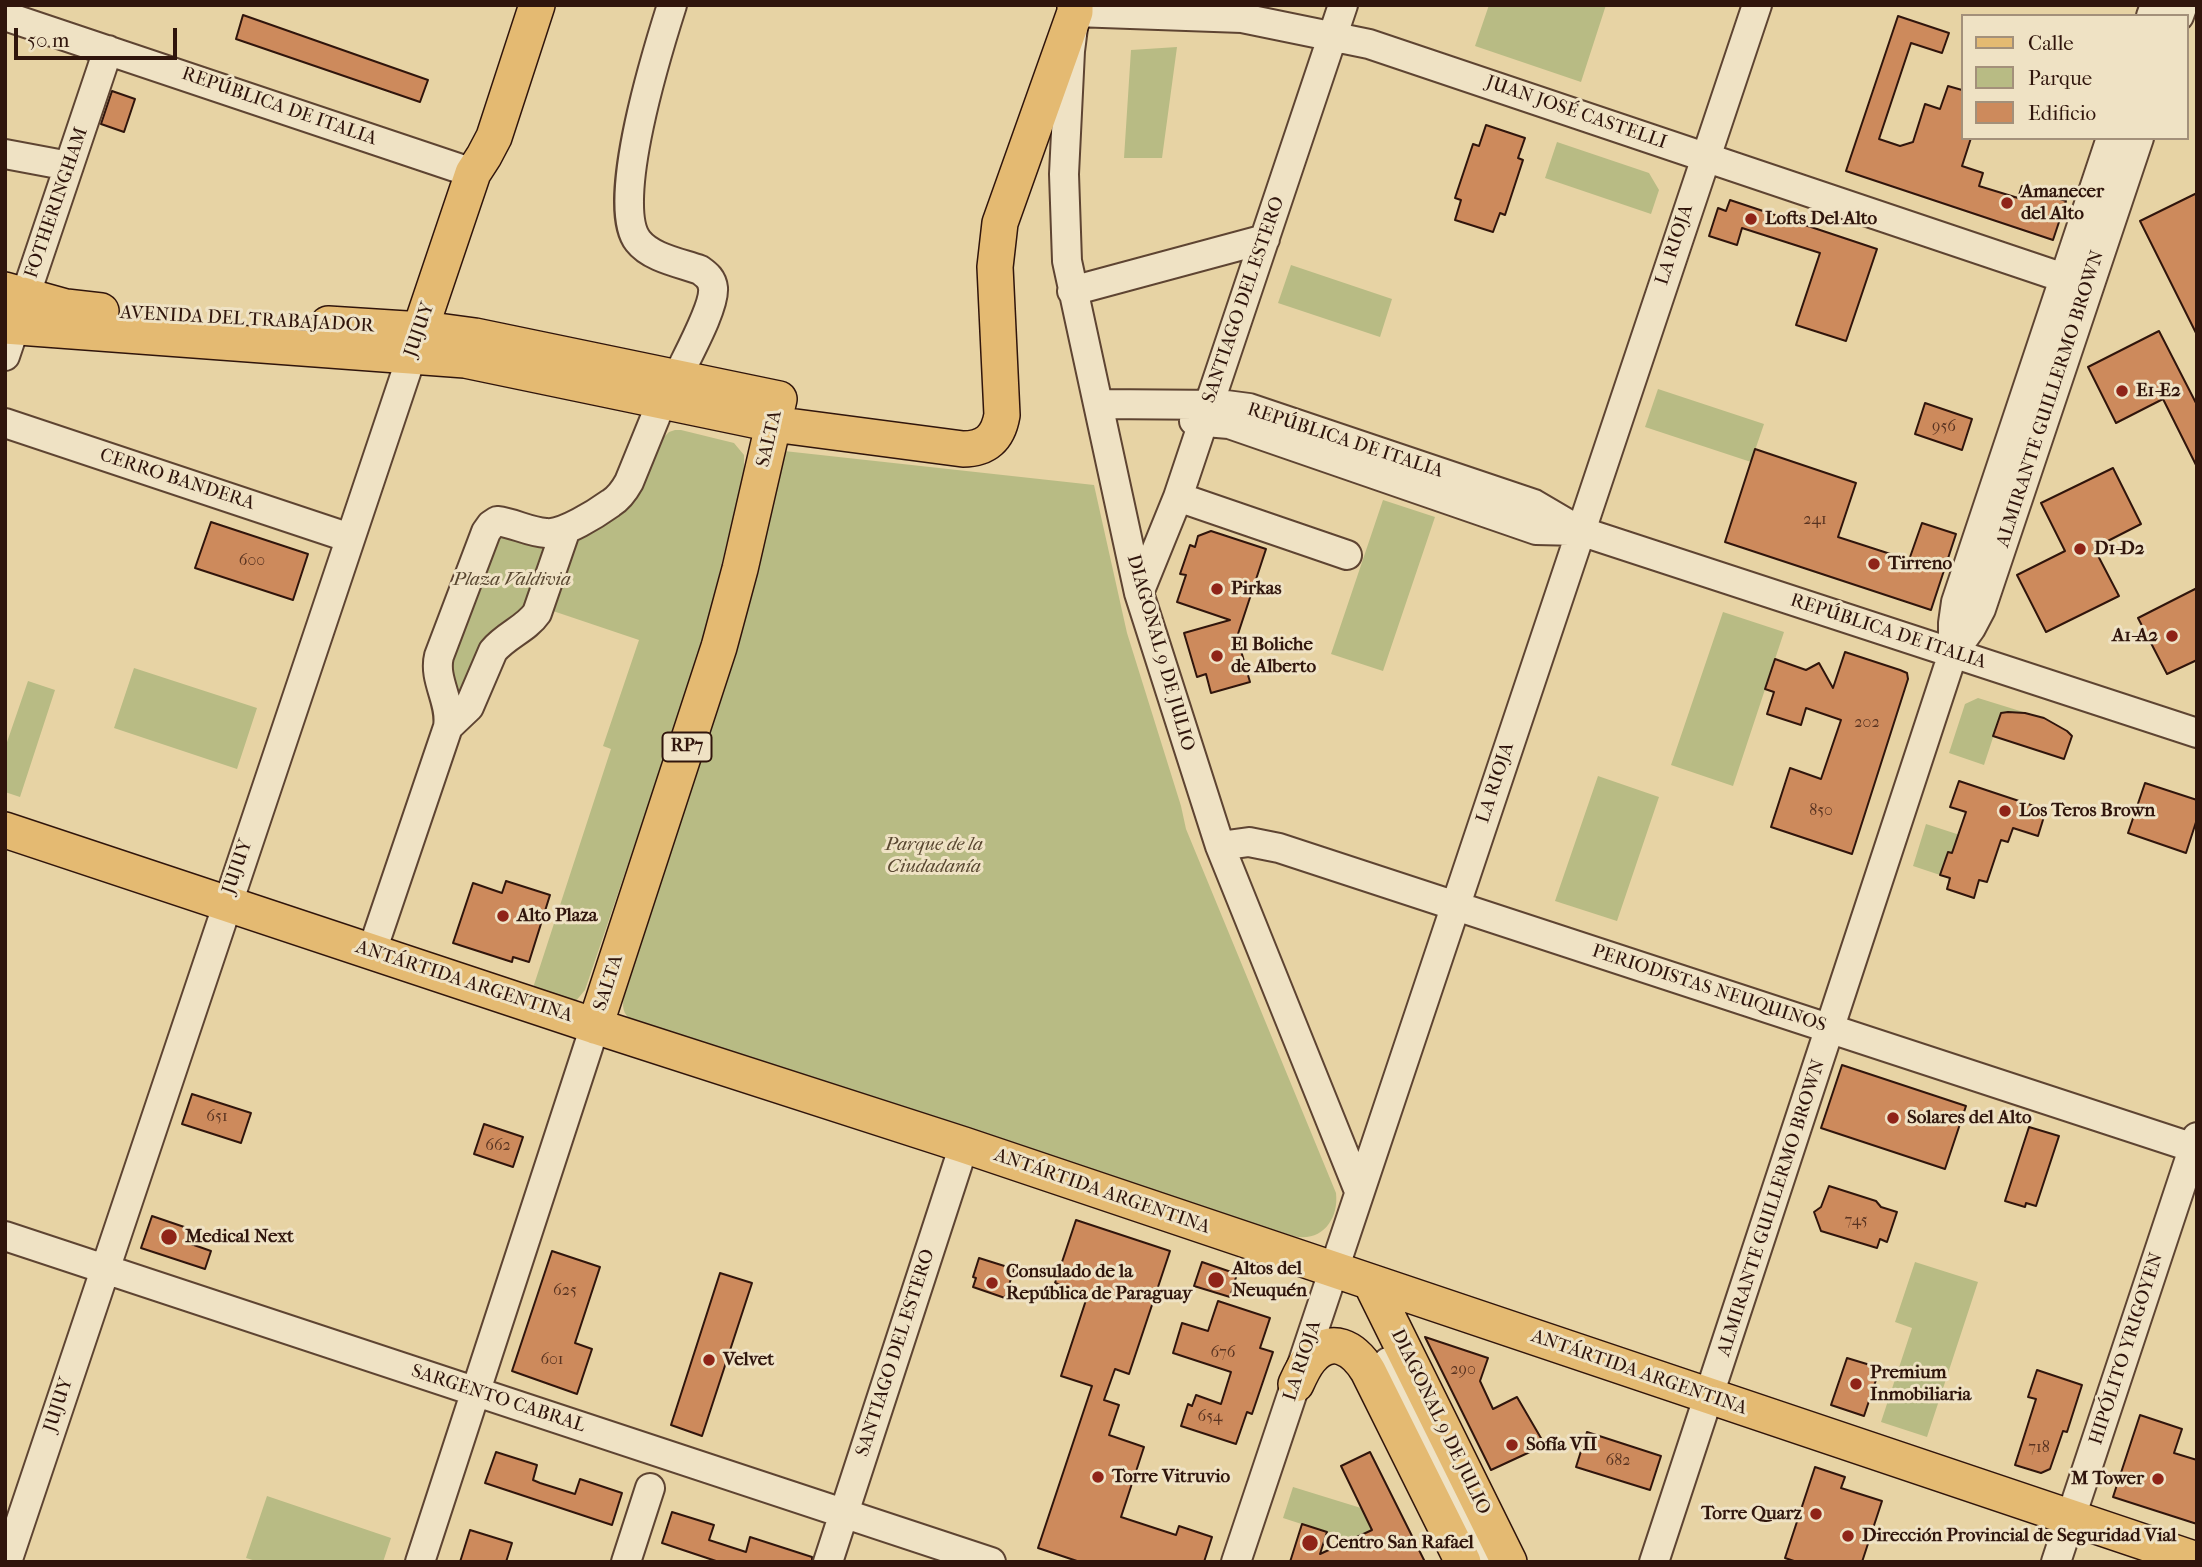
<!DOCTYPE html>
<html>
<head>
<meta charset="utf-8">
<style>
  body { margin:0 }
  #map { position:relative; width:2202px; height:1567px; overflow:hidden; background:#e7d3a4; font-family:"IM FELL French Canon",serif }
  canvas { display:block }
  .frame { position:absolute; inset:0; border:7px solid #30150c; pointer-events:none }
  .legend { position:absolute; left:1961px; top:14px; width:228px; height:126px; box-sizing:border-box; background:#efe2c4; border:2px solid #a3907a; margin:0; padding:9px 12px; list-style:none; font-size:21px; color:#30150c }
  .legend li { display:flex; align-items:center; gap:14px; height:35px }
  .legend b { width:35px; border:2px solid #a3907a }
  .scale { position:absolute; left:14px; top:28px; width:163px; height:32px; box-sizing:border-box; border:4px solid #30150c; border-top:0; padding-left:9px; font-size:21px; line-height:24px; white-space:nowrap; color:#30150c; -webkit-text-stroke:5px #efe2c4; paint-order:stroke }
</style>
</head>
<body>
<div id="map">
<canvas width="2202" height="1567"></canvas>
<div class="frame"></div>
<ul class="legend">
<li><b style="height:9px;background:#e4ba72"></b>Calle</li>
<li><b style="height:19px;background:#b8bb84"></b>Parque</li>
<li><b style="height:19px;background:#cd8a5c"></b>Edificio</li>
</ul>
<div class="scale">50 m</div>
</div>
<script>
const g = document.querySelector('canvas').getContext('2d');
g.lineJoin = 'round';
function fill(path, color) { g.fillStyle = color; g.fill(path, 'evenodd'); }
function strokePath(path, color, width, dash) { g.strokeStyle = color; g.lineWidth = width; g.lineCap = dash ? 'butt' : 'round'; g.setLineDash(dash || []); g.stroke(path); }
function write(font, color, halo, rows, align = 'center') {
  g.font = font + ' "IM FELL French Canon",serif'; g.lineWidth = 6; g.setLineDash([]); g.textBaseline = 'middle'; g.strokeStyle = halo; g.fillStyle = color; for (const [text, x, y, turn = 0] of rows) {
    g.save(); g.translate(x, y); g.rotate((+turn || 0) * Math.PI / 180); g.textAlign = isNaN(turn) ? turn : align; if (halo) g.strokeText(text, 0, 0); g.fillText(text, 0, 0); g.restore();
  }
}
const green = new Path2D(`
  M1489 5H1606L1581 82 1475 46Z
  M1177 47 1162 158H1124L1131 50Z
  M1557 142 1649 173 1659 190 1651 214 1545 178Z
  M1291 265 1392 299 1380 337 1278 303Z
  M1658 389 1764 424 1751 462 1645 427Z
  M675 430H681L734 443 744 455V472L706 628 677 720 585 990 575 1002 531 994 611 749 603 746 639 640 553 611 578 539 584 531 633 502 646 480 664 437 669 432Z
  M784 451 1094 485 1127 633 1181 806 1186 829 1336 1193C1339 1220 1321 1243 1293 1236L636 1023C625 1017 621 1010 624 997L721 696Z
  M1383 500 1435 517 1383 671 1331 654Z
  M497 532 551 545 538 599 455 703 451 662Z
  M1723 612 1784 632 1733 786 1671 765Z
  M134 668 257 708 237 769 114 728Z
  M28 681 55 690 20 797 5 792V748Z
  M1978 698 2033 715 2017 712 2001 713 1984 765 1949 753 1965 704Z
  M1598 776 1659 797 1617 921 1555 901Z
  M1926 824 1966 837 1952 853 1947 852 1940 875 1913 866Z
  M1915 1262 1978 1282 1927 1437 1881 1422 1912 1328 1895 1322Z
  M1293 1487 1361 1508 1372 1530 1351 1540 1283 1518Z
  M267 1496 391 1538 383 1562H259L246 1558Z`);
const building = new Path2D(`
  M243 15 428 80 420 102 236 39Z
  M1898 16 1949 33 1942 53 1911 43 1879 139 1900 146 1913 142 1925 104 1940 109 1948 86 1962 90V138H1971L1962 166 1983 173 1979 186 2018 198 2022 186 2066 201 2053 240 1846 171Z
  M112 91 135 99 124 132 101 124Z
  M1486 125 1525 138 1518 158 1523 160 1505 215 1500 213 1493 232 1455 220 1461 200 1455 198 1473 144 1479 146Z
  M2197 193V335L2140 221Z
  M1730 200 1877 249 1846 341 1796 325 1820 253 1742 228 1737 245 1709 236 1718 208 1726 211Z
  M2159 331 2197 405V467L2163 399 2116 423 2088 367Z
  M1925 403 1972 419 1962 450 1915 434Z
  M1755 449 1856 483 1838 537 1909 560 1922 523 1956 534 1931 610 1725 542Z
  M2113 468 2141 524 2094 548 2119 596 2046 632 2017 575 2065 551 2041 503Z
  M211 522 308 554 293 600 195 568Z
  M1211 531 1266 549 1237 637 1250 682 1211 693 1206 674 1197 677 1184 633 1230 620 1177 602 1186 575 1180 574 1190 545 1195 547 1198 536Z
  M2197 588V660L2167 674 2138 618Z
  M1845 652 1900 670 1907 673 1908 679 1852 854 1771 827 1790 768 1821 779 1841 720 1806 708 1801 725 1767 714 1774 692 1765 689 1775 659 1806 670 1819 663 1833 688Z
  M2008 712 2025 713 2044 718 2067 731 2072 736 2064 759 1993 736 2001 713Z
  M1959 781 2046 810 2038 836 2013 828 2008 842 2001 840 1987 882 1979 880 1974 898 1947 889 1950 878 1940 875 1948 852 1952 853 1966 812 1950 807Z
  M2145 783 2197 800V819L2186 853 2128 833Z
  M506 881 550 895 529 962 513 957 512 962 453 943 473 883 502 893Z
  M1842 1065 1966 1106 1945 1169 1821 1128Z
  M192 1094 251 1113 241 1143 182 1124Z
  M484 1124 523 1137 513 1167 474 1154Z
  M2029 1127 2059 1136 2036 1206 2026 1203 2025 1207 2005 1201Z
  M1829 1186 1876 1201 1881 1207 1897 1212 1887 1242 1880 1239 1877 1248 1821 1231 1814 1212 1821 1207Z
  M152 1216 196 1231 191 1244 211 1251 205 1269 141 1248Z
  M1076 1220 1170 1251 1129 1374 1115 1369 1104 1400 1119 1405 1109 1435 1144 1447 1121 1517 1176 1535 1179 1526 1212 1537 1204 1562H1080L1038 1548 1092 1386 1061 1376 1088 1294 1055 1283Z
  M552 1251 600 1267 575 1343 592 1349 577 1394 512 1371Z
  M979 1258 1014 1269 1005 1298 973 1287 976 1278 973 1277Z
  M1202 1262 1237 1274 1230 1297 1194 1286Z
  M720 1273 752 1283 702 1436 671 1425Z
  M1218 1301 1270 1318 1260 1348 1273 1352 1252 1414 1247 1412 1236 1444 1181 1426 1188 1404 1192 1406 1196 1395 1221 1404 1231 1372 1173 1353 1182 1323 1208 1331Z
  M1425 1337 1488 1358 1480 1381 1493 1409 1517 1397 1545 1445 1491 1470Z
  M1847 1358 1880 1368 1864 1416 1831 1405Z
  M2037 1370 2082 1385 2067 1432 2063 1431 2050 1469 2041 1473 2015 1465 2036 1399 2028 1397Z
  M2140 1415 2182 1429 2174 1453 2197 1460V1524L2113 1497Z
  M1587 1432 1661 1456 1650 1490 1576 1467Z
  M496 1452 537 1465 533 1480 540 1483 575 1494 580 1479 622 1493 612 1525 485 1483Z
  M1370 1452 1425 1562H1290L1302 1524 1327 1532 1320 1554 1372 1530 1341 1466Z
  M1815 1467 1845 1477 1841 1488 1882 1501 1862 1562H1797L1785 1558Z
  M672 1512 714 1525 709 1540 746 1552 750 1537 812 1557V1562H719L662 1543Z
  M470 1530 512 1543 506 1562H460Z`);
const minor = new Path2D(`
  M672 5C658 49 609 205 638 241 651 258 681 263 700 270 707 275 712 279 713 288 715 307 686 358 677 378
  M5 16 473 173
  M2151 16 2155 5
  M2179 16 2183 5
  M5 154 69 166
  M1072 291 1265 239
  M5 356 108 50
  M1098 404 1226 405 1249 408 1534 504 1580 531 2197 733
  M1194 421 1229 424 1536 530 1580 531
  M5 423 350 538
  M1178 497 1347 555
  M1139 593 1178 497 1343 5
  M1953 653V623L1956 602 2111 138
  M448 727 469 707 493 651C506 635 526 629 537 613L566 529
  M1220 846 1249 842 1279 848 2197 1149
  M372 951 448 727C452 702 433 680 439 656L486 532 491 525 497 521C514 523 529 532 546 533 563 535 597 513 611 503 619 498 624 491 629 482L662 401
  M1359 1191 1220 846 1139 593 1067 261 1064 174 1070 51 1075 12 1242 18 1369 44 2064 278
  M5 1236 991 1562
  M1388 1362 1487 1562
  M7 1562 418 337
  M420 1562 595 1026
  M626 1562 650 1488
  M828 1562 964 1145
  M1236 1562 1757 5
  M1654 1562 1953 653 1971 628 1981 609 2139 138
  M2056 1562 2197 1137`);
const major = new Path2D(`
  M5 290 66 307 101 311
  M328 324 438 331 475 336 779 399 740 569 719 647 595 1026
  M5 326 465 360 773 424 963 449C986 449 998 438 1002 415L995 267 1000 223 1075 12V5
  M420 330 473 173 484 156 494 137 537 5
  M5 830 595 1026 964 1145 2197 1560
  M1371 1283 1509 1562
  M1296 1384C1300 1375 1304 1366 1310 1359 1331 1334 1354 1348 1368 1371L1463 1562`);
const markers = [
  [2007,203,7,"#8f2418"],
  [1751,219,7,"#8f2418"],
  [2122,391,7,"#8f2418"],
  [2080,549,7,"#8f2418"],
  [1874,564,7,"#8f2418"],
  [1217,589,7,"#8f2418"],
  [2172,636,7,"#8f2418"],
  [1217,656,7,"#8f2418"],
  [2005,811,7,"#8f2418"],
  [503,916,7,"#8f2418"],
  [1893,1118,7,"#8f2418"],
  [169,1237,9,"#8f2418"],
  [1216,1280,9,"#8f2418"],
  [992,1283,7,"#8f2418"],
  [709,1360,7,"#8f2418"],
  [1856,1384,7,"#8f2418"],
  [1512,1445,7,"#8f2418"],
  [1098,1477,7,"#8f2418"],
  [2158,1479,7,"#8f2418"],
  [1816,1514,7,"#8f2418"],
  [1848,1536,7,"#8f2418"],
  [1310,1543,9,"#8f2418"]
];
const numberNames = [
  ["956",1944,427],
  ["241",1815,520],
  ["600",252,561],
  ["202",1867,723],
  ["850",1821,811],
  ["651",217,1117],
  ["662",498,1146],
  ["745",1856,1221],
  ["625",565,1291],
  ["676",1223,1353],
  ["601",552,1360],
  ["290",1463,1370],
  ["654",1210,1417],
  ["718",2039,1448],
  ["682",1618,1461]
];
const shields = [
  [687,747,49]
];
const shieldNames = [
  ["RP7",687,747]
];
const streetNames = [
  ["REPÚBLICA DE ITALIA",279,107,19],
  ["JUAN JOSÉ CASTELLI",1576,113,19],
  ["FOTHERINGHAM",57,203,-71],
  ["LA RIOJA",1675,245,-72],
  ["SANTIAGO DEL ESTERO",1244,300,-71],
  ["AVENIDA DEL TRABAJADOR",247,320,3],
  ["JUJUY",420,330,-71],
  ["ALMIRANTE GUILLERMO BROWN",2051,399,-72],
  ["SALTA",770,439,-77],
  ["REPÚBLICA DE ITALIA",1345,441,18],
  ["CERRO BANDERA",177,480,18],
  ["REPÚBLICA DE ITALIA",1888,632,18],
  ["DIAGONAL 9 DE JULIO",1160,653,74],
  ["LA RIOJA",1496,783,-72],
  ["JUJUY",238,867,-71],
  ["ANTÁRTIDA ARGENTINA",464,982,18],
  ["SALTA",609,983,-72],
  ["PERIODISTAS NEUQUINOS",1709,989,18],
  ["ANTÁRTIDA ARGENTINA",1102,1192,19],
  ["ALMIRANTE GUILLERMO BROWN",1772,1208,-72],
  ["HIPÓLITO YRIGOYEN",2127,1349,-72],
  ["SANTIAGO DEL ESTERO",896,1353,-72],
  ["LA RIOJA",1303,1361,-72],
  ["ANTÁRTIDA ARGENTINA",1639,1373,19],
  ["SARGENTO CABRAL",498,1399,18],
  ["JUJUY",59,1405,-72],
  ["DIAGONAL 9 DE JULIO",1440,1422,64]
];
const poiNames = [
  ["Amanecer",2021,192],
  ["del Alto",2021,214],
  ["Lofts Del Alto",1765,219],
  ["E1-E2",2136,391],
  ["D1-D2",2094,549],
  ["Tirreno",1888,564],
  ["Pirkas",1231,589],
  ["A1-A2",2158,636,"right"],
  ["El Boliche",1231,645],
  ["de Alberto",1231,667],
  ["Los Teros Brown",2019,811],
  ["Alto Plaza",517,916],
  ["Solares del Alto",1907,1118],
  ["Medical Next",185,1237],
  ["Altos del",1232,1269],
  ["Neuquén",1232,1291],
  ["Consulado de la",1006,1272],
  ["República de Paraguay",1006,1294],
  ["Velvet",723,1360],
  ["Premium",1870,1373],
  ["Inmobiliaria",1870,1395],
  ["Sofía VII",1526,1445],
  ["Torre Vitruvio",1112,1477],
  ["M Tower",2144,1479,"right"],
  ["Torre Quarz",1802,1514,"right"],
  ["Dirección Provincial de Seguridad Vial",1862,1536],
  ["Centro San Rafael",1326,1543]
];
const parkNames = [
  ["Plaza Valdivia",512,580],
  ["Parque de la",934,845],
  ["Ciudadanía",934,867]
];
fill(green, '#b8bb84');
fill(building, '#cd8a5c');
strokePath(building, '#30150c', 2);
strokePath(minor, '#5e4432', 32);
strokePath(major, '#30150c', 38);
strokePath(minor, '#efe2c4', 28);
strokePath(major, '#e4ba72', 35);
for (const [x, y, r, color] of markers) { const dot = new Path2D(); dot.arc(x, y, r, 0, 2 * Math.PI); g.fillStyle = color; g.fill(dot); strokePath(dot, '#efe2c4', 2.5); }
write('16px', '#573220', null, numberNames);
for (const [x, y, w] of shields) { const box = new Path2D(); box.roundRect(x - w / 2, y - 14.5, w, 29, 5); g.fillStyle = '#efe2c4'; g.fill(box); strokePath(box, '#30150c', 2); }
write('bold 18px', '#30150c', null, shieldNames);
write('19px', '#30150c', '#efe2c4', streetNames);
write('bold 19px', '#30150c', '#efe2c4', poiNames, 'left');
write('italic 19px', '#594730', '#efe2c4', parkNames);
</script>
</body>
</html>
